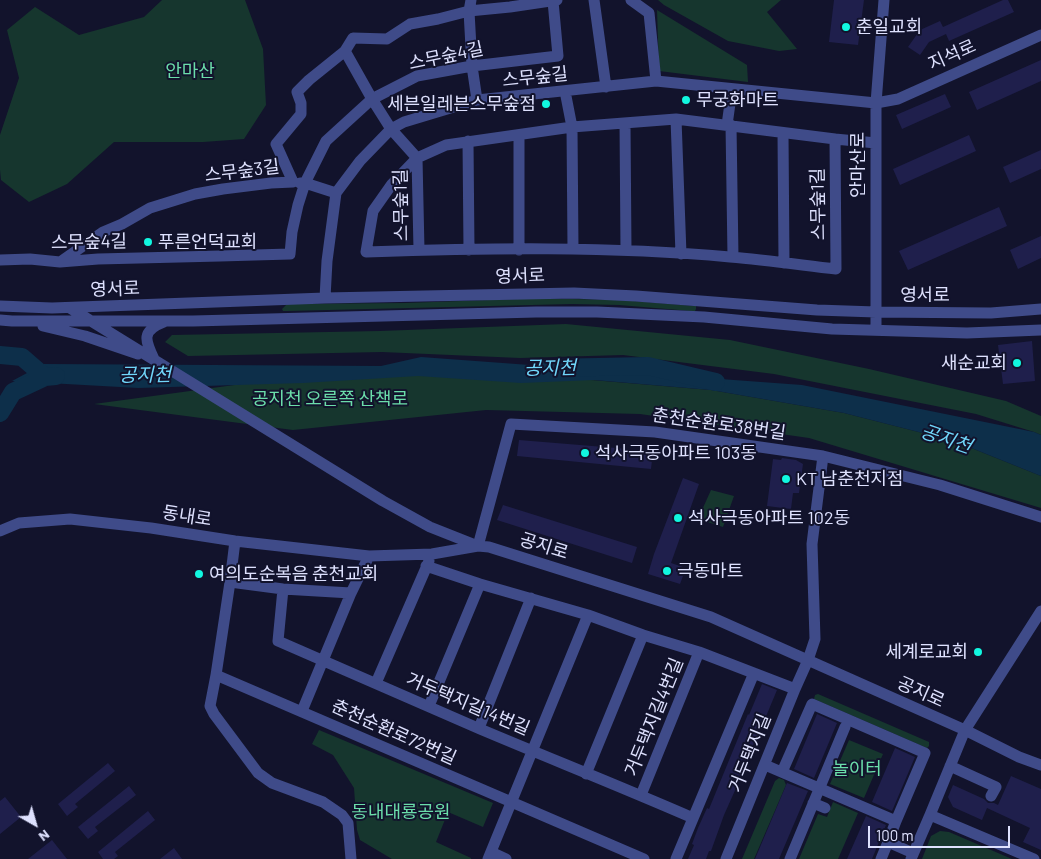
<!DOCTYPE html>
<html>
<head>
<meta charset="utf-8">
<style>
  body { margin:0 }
  #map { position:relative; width:1041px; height:859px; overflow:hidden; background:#12132c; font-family:Barlow,sans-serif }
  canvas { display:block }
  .north { position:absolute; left:10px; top:799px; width:50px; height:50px; -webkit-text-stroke:4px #12132c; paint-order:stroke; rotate:142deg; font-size:14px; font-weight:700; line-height:20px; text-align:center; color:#dee1fe }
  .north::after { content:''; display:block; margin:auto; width:18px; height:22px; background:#dee1fe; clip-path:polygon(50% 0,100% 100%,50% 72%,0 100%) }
  .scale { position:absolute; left:868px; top:826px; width:142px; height:22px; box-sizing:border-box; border:2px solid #dee1fe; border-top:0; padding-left:6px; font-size:15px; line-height:18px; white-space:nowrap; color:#dee1fe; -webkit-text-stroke:4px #12132c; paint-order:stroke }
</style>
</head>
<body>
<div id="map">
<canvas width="1041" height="859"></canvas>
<div class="north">N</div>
<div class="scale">100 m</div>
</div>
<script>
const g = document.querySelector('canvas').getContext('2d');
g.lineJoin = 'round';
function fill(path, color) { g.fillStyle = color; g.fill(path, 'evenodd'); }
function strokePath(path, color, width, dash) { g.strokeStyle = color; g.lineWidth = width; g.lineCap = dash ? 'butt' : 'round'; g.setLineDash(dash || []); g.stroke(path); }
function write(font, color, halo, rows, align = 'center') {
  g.font = font + ' Barlow,"Noto Sans KR",sans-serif'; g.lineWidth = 4; g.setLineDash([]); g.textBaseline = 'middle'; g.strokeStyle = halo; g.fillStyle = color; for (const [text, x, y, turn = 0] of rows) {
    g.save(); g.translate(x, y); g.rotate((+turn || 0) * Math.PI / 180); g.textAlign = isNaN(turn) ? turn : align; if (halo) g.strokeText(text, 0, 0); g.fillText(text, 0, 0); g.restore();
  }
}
const green = new Path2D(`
  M162 0H245L263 49 266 105 244 139 203 142H114L67 184 29 202 1 180 0 170V135L19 78 7 30 35 7 79 35 144 17Z
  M658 0H781L767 12 797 49 779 51 728 41 664 5Z
  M657 10 747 65 748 82 659 71Z
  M518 299H573L621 300 694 306H696V309L695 311H691L619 305 572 304 288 311H283L282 309 287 304 405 303Z
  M566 324 730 340 869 369 1006 401 1041 416V435L1034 432 976 414 774 374 623 355 520 358 382 352 188 356 165 342 172 335 380 331Z
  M472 370 711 390 844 413 954 441 1041 476V508L809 438 640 414 486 410 293 430 94 404 323 373Z
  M711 490 734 496 723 527 698 519Z
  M818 694 929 742V746L927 748 814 699 815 695Z
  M319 730 493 803 483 827 448 812 436 842 471 858V859H392L360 840 357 830 354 788 333 755 312 744Z
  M849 740 883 754 864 798 830 784Z
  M779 778 784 780 786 785 754 859H742L775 781Z
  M833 802 858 813 838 859H799L818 814 827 817Z
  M940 831 949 832 1012 859H922L931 836Z`);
const water = new Path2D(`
  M421 357 802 385 1034 432 1041 435V476L954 441 844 413 711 390 594 380 521 383 418 376 303 383 138 388 12 381 44 364 381 366Z`);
const river = new Path2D(`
  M0 355 22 357 45 377
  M547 368 648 366 716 382
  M0 413 13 392 45 377 56 376`);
const building = new Path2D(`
  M834 0H864L858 45 829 42Z
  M1003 0H1008L1014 12 949 41 946 34 929 42 920 55 908 47 920 30 940 21 943 27Z
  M1041 60V81L977 110 969 92Z
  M945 94 951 107 902 129 896 115Z
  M969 135 976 151 900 185 893 169Z
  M1041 150V169L1010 183 1003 167Z
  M999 207 1007 226 908 270 899 251Z
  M1041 236V258L1018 269 1010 250Z
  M1032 341 1035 381 1003 384 998 345Z
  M519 440 653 451 651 469 517 456Z
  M782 458 796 460 803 464 799 493H793L791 509 767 506 773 459 781 460Z
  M683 478 699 484 671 563 686 568 680 584 648 574 654 554Z
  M503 505 637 547 632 563 497 520Z
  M762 684 777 690 757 738H756L740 777H741L724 815 711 851H709L706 859H688L694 845 692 844 698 828 707 808 709 809 748 714 749 715Z
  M817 714 837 723 814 778 794 769Z
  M895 748 915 757 892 811 872 802Z
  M108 763 115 771 75 804 78 807 67 816 58 804Z
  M1011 776 1041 789V850L1023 842 1030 828 987 808 982 820 953 807 948 797 953 785 984 799 988 803H994L998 805Z
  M787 783 808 791 779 859H755Z
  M129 786 136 795 95 827 98 831 88 839 78 827Z
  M5 797 21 817 0 834V801Z
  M148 811 155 820 115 852 118 856 114 859H103L98 852Z
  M866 816 886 825 872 859H847Z
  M52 840 67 859H28Z
  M174 848 182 859H160Z`);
const minor = new Path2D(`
  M471 0 469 11 472 66 477 100
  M594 0 606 87
  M631 0 649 13 656 81
  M345 51 372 99 391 129 417 158 419 250
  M565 91 572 127 573 249
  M676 119 835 139 836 269C801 265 766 260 730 257 609 246 487 248 366 252L373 211 392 184 417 158 446 145 572 127Z
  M676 119 681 254
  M625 123 626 250
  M727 125 732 89
  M731 125 733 257
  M783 133 784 263
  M519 135V250
  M835 139 876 143
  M468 141 469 250
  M300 183H305L336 193
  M0 260 30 259 60 262 98 259 220 256 290 254 292 232 298 205 305 183 326 141 372 99 417 76 472 66 558 56 553 1
  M63 260 103 232 122 224 150 208 195 194 223 189 271 183 293 182 276 144 301 114V103L297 92 309 80 345 51 353 38 387 39 410 24 438 19 469 11 510 7 557 0
  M325 298 327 261 336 193 360 161 391 129 404 122 477 100 656 81 876 103 898 99 1041 35
  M0 306 52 308 325 298 574 293 636 296 817 310 876 312 991 313 1041 309
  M70 308 383 501 430 527 478 546 489 547 711 617 965 730 1019 757 1041 765
  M0 320 12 321H193L536 312H597L704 317 832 329 967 333 1041 330
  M43 326 85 336 138 354
  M876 330V103L884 0
  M154 359C145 340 141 331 164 322
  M0 531 19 523 70 519 151 528 235 541 369 556 432 554 478 546 511 424 655 432 823 456 940 485 1041 517
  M235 541 230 582 283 589 351 593
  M426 566 480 584 588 615 643 635 699 652 795 689
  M230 582 216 675 644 859
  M283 589 278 641C345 670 412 700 480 729 551 759 622 787 693 818
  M216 675 210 706 214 714 258 773 272 783 323 802 342 815 348 823 351 859
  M376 683 429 561
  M429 706 480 584
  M302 711 351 593 369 556
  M479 728 531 598
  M765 765 896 821 888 842 913 853
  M950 766 996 787 991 796
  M782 772 812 704 925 753 896 821
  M586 774 643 635
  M641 795 699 652
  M813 803 825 808
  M930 815 1034 859
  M491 852 506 859
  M488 859 588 615
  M676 859 754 673
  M726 859 795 689 808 660 815 639 812 544 823 456
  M790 859 845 727
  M881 859 888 842
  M911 859 930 815 965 730 1041 611`);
const markers = [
  [846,27,5,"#11f7e0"],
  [686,100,5,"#11f7e0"],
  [546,104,5,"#11f7e0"],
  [148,242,5,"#11f7e0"],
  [1017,363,5,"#11f7e0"],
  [585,453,5,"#11f7e0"],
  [786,479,5,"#11f7e0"],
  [678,518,5,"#11f7e0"],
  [667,571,5,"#11f7e0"],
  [199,574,5,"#11f7e0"],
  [978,652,5,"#11f7e0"]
];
const poiNames = [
  ["춘일교회",856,27],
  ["무궁화마트",696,100],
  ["세븐일레븐스무숲점",536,104,"right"],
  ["푸른언덕교회",158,242],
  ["새순교회",1007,363,"right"],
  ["석사극동아파트 103동",595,453],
  ["KT 남춘천지점",796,479],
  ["석사극동아파트 102동",688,518],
  ["극동마트",677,571],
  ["여의도순복음 춘천교회",209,574],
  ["세계로교회",968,652,"right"]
];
const streetNames = [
  ["지석로",952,55,-24],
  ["스무숲4길",446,56,-12],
  ["스무숲길",535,77,-6],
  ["안마산로",858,165,-90],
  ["스무숲3길",242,171,-7],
  ["스무숲1길",818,204,-91],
  ["스무숲1길",401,205,-91],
  ["스무숲4길",89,242,-1],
  ["영서로",520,276,-2],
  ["영서로",115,289,-2],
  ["영서로",925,295],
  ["춘천순환로38번길",719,424,8],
  ["동내로",187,516,9],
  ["공지로",544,546,17],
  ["공지로",921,692,24],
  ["거두택지길14번길",468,704,23],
  ["거두택지길4번길",654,717,-68],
  ["춘천순환로72번길",394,732,24],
  ["거두택지길",750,753,-68]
];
const parkNames = [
  ["안마산",190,71],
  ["공지천 오른쪽 산책로",330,399],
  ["놀이터",857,769],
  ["동내대룡공원",401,812]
];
const waterNames = [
  ["공지천",550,368,-1],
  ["공지천",145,375,-1],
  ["공지천",946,439,19]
];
fill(green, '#16362e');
fill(water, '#0d2f4a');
strokePath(river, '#0d2f4a', 18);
fill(building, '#1f1f4c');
strokePath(minor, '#3f4b89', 11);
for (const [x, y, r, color] of markers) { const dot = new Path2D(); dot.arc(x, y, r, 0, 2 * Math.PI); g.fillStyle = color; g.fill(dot); strokePath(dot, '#12132c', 2); }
write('18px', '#dee1fe', '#12132c', poiNames, 'left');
write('18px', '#dee1fe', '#12132c', streetNames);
write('18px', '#6bddaa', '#12132c', parkNames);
write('italic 19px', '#70d6fa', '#12132c', waterNames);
</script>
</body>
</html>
